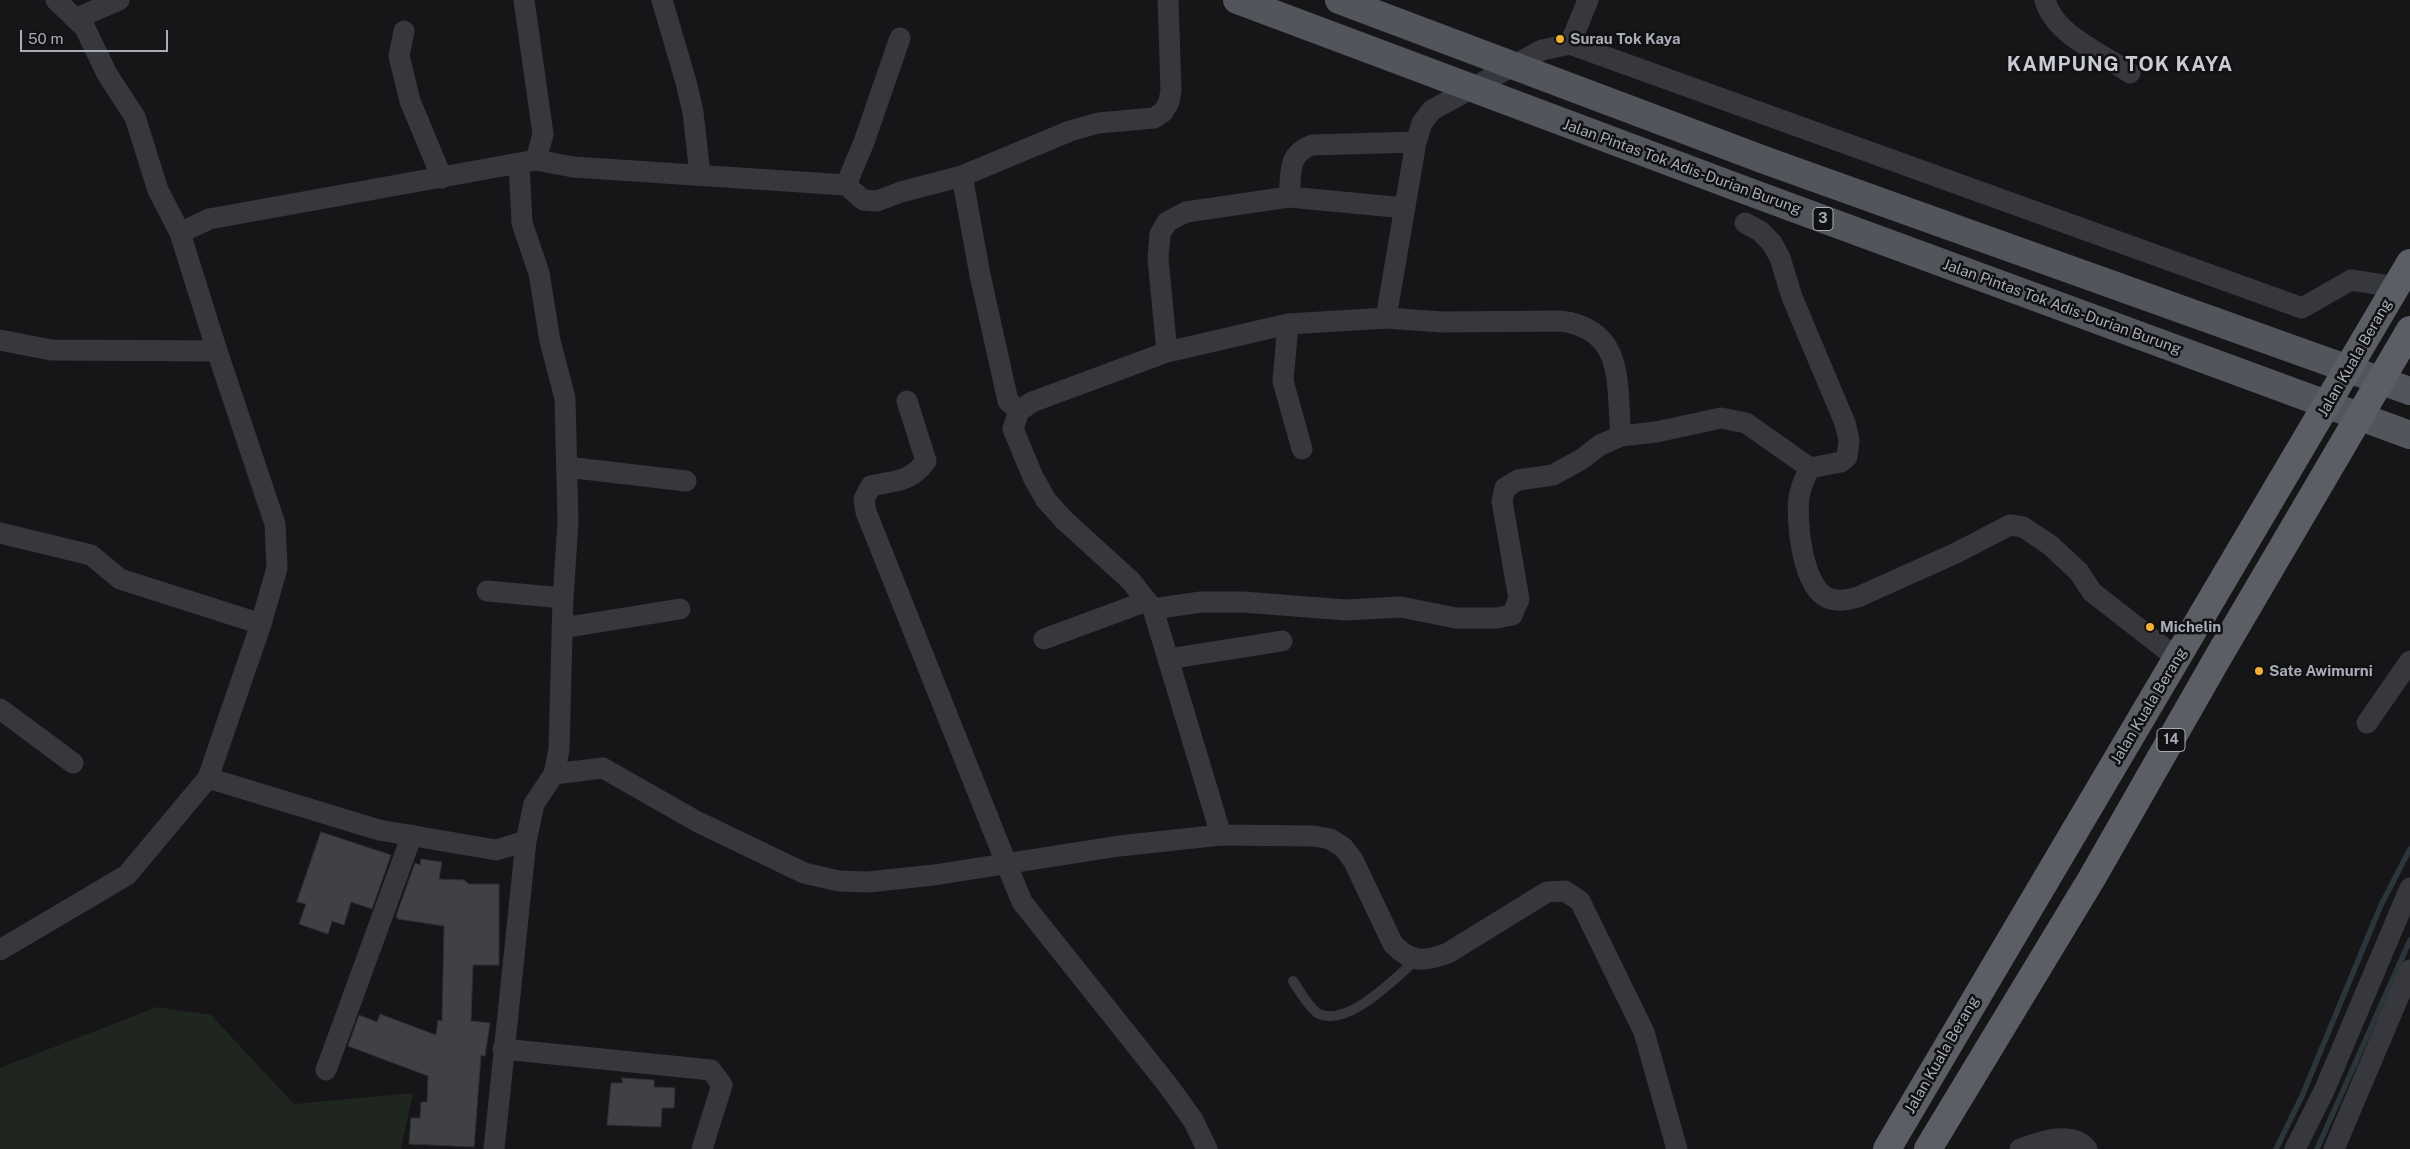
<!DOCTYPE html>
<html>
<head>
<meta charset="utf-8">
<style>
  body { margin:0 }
  #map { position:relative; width:2410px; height:1149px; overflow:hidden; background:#161618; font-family:"Public Sans",sans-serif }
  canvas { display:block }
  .scale { position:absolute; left:20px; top:30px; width:148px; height:22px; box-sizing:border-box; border:2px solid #a8adb8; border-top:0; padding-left:6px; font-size:15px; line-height:18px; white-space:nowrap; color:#a8adb8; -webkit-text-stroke:4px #111113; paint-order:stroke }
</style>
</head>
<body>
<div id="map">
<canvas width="2410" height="1149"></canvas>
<div class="scale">50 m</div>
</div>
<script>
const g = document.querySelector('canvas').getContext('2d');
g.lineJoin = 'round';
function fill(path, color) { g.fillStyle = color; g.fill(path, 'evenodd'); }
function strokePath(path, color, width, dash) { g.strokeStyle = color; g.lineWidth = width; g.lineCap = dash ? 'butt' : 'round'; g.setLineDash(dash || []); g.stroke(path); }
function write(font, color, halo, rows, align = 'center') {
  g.font = font + ' "Public Sans",sans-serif'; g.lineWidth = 5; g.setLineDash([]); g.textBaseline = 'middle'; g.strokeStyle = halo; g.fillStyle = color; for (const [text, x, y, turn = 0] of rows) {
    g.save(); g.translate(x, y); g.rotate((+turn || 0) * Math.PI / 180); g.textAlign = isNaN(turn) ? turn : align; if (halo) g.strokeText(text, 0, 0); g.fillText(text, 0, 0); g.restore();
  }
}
const green = new Path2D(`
  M157 1007 211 1015 294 1104 413 1093 401 1149H0V1068Z`);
const stream = new Path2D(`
  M2276 1149 2302 1096 2381 905 2410 849
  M2317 1149 2410 940`);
const building = new Path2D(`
  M321 832 391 855 372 909 351 902 344 925 332 921 328 934 299 924 306 904 297 902Z
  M421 859 442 862 439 879 464 880 469 884H499V965H473L471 1021 490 1023 485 1056 481 1055 474 1147 409 1144 411 1118H420L421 1102H427L428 1076 348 1046 359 1015 377 1022 380 1014 436 1035 438 1020 442 1021 444 926 398 919 396 916 415 863 420 865Z
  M622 1078 654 1080V1087L675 1088 674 1108H662L661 1127 607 1125 611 1083H622Z`);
const service = new Path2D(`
  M1293 981C1298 989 1312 1011 1319 1014 1349 1027 1395 978 1417 959`);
const minor = new Path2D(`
  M662 0 686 82 693 112 700 175
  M2045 0C2054 35 2102 53 2130 73
  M77 18 119 0
  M404 31 399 56 410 101 442 178
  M1570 44 2302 308 2351 280 2396 287
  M536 160 573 167 846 185 863 200 877 201 901 192 962 176 1070 131 1098 123 1154 118 1163 112 1169 102 1171 90 1168 0
  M519 164 522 223 539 273 550 341 565 398 568 522 563 598 559 750 554 774
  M962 176 980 275 1008 401 1019 411
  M846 185 864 142 900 38
  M1289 197C1292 173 1286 155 1312 145L1416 142
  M180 233 209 219 536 160 543 134 524 0
  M1386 318 1442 322 1561 321C1626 330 1616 384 1621 436
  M1288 324 1283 381 1302 449
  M0 340 51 350 217 351
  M1167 352 1158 259 1160 234 1167 222 1186 212 1289 197 1405 208
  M907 401 926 461C910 483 895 480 871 486L864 499 866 512 1007 865 1022 902 1167 1084 1193 1120 1207 1149
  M567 467 686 481
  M1810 468C1805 477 1801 486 1799 497 1796 521 1802 587 1828 598 1837 602 1848 600 1858 597L1956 553 2010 525 2023 527 2050 545 2079 572 2092 592 2178 659
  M0 533 91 555 120 579 261 624
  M487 591 563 598
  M1153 609 1201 602H1243L1346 610 1401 607 1456 618H1497L1512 615 1519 599 1502 501 1505 488 1518 480 1553 475 1582 459 1600 445 1621 436 1656 432 1721 418 1746 423 1810 468 1841 462 1847 457 1849 440 1845 423 1792 297 1780 258 1772 243 1760 231 1745 223
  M562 628 680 609
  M1044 639 1147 601
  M1168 659 1282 641
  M0 709 73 763
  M2367 723 2410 661
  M208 778 379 830 496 850 526 841
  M1221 835 1153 609 1131 581 1064 520 1046 500 1033 477 1013 429 1019 411 1032 402 1167 352 1288 324 1386 318 1416 142 1422 123 1432 110 1542 50 1570 44 1588 0
  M0 950 127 875 208 778 261 624 277 568 275 524 217 351 180 233 158 190 135 117 107 74 85 28 56 0
  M503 1049 711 1070 722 1085 702 1149
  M326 1070 412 835
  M494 1149 526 841 534 804 554 774 603 768 696 821 804 873 839 881 868 882 934 875 1119 846 1221 835 1314 836 1330 839 1343 847 1353 860 1393 944C1411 963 1424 962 1448 953L1547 892 1565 891 1580 901 1644 1032 1677 1149
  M2020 1149C2039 1142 2072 1130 2087 1149
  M2295 1149 2324 1091 2410 888
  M2334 1149 2410 970`);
const primary = new Path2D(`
  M1237 0 1755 194 2410 435
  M1339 0 1767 161 2410 391`);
const trunk = new Path2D(`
  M1887 1149 2410 263
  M1928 1149 2092 878 2217 659 2410 330`);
const markers = [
  [1560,39,5,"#f2b134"],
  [2150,627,5,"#f2b134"],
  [2259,671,5,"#f2b134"]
];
const shields = [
  [1823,219,20],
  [2171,740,28]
];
const shieldNames = [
  ["3",1823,219],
  ["14",2171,740]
];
const poiNames = [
  ["Surau Tok Kaya",1570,39],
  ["Michelin",2160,627],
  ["Sate Awimurni",2269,671]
];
const streetNames = [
  ["Jalan Pintas Tok Adis-Durian Burung",1682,167,20],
  ["Jalan Pintas Tok Adis-Durian Burung",2062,307,20],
  ["Jalan Kuala Berang",2355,358,-60],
  ["Jalan Kuala Berang",2149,706,-59],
  ["Jalan Kuala Berang",1942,1055,-60]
];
const districtNames = [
  ["KAMPUNG TOK KAYA",2120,65]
];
fill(green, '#1e261f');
strokePath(stream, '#2c353c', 5.5);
fill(building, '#404145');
strokePath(building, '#303034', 1);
strokePath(service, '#37383d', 10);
strokePath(minor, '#37383d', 21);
strokePath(primary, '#53555c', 28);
strokePath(trunk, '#5b5e65', 28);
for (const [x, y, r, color] of markers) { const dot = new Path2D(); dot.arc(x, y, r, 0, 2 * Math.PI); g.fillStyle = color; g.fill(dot); strokePath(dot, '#111113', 2); }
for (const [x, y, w] of shields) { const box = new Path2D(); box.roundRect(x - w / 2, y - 11.5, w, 23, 4); g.fillStyle = '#111113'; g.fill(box); strokePath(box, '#a8adb8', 1); }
write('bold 14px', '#a8adb8', null, shieldNames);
write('bold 15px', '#a8adb8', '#111113', poiNames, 'left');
write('15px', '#a8adb8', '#111113', streetNames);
g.letterSpacing = '1px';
write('bold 20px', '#c9ccd4', '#111113', districtNames);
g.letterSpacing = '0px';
</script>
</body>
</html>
